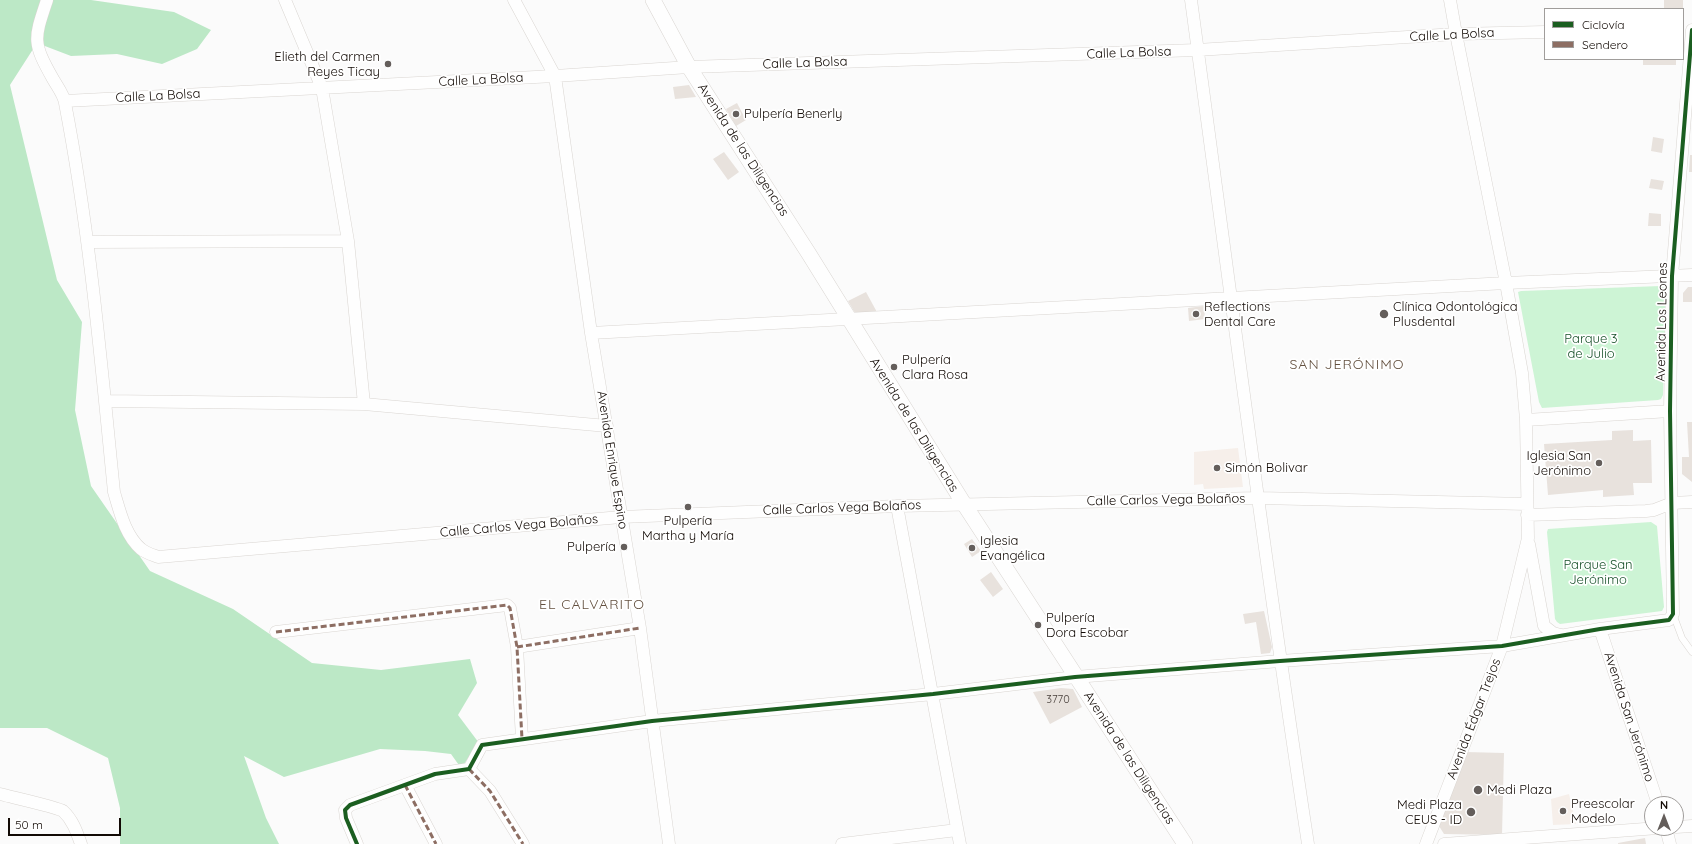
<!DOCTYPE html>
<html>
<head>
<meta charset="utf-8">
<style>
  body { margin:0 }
  #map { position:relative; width:1692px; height:844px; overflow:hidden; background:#fbfbfb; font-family:Quicksand,sans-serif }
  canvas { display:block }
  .legend { position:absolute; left:1544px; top:8px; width:140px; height:52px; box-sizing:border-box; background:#fff; border:1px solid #a09d9b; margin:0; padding:5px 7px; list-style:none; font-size:12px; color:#120a05 }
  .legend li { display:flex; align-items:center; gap:8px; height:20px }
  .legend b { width:20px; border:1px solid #a09d9b }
  .north { position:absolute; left:1644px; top:796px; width:40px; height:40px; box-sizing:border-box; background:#fff; border:1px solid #a09d9b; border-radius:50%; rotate:0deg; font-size:11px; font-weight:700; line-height:16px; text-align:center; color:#120a05 }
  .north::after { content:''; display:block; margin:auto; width:14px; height:18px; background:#645e5b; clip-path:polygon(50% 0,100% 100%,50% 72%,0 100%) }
  .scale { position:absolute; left:8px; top:818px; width:113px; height:18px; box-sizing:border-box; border:2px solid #120a05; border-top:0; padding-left:5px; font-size:12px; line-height:14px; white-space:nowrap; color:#120a05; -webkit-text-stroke:3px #fff; paint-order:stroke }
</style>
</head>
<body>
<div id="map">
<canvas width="1692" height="844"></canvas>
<ul class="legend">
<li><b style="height:5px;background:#1b5e20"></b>Ciclovía</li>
<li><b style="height:5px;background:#8d6e63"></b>Sendero</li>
</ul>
<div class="north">N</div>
<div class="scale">50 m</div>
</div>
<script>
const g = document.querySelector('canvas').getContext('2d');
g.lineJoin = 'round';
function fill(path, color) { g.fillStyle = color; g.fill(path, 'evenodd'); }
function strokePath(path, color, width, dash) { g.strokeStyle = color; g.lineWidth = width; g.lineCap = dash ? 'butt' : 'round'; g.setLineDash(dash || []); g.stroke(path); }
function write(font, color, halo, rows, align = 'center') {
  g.font = font + ' Quicksand,sans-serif'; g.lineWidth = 3.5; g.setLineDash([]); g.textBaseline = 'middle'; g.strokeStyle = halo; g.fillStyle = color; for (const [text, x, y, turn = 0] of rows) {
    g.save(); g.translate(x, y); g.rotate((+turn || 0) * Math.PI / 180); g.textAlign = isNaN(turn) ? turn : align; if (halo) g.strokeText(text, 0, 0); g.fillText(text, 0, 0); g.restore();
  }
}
const built = new Path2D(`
  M1238 448 1243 487 1204 489 1203 484 1194 485V452Z
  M1569 794 1576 824 1553 825 1551 799Z`);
const green = new Path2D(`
  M1661 286 1667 290 1663 395 1661 399 1658 400 1542 408 1539 402 1518 292 1521 291Z
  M1651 522 1657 526 1664 607 1662 611 1560 624 1557 622 1555 619 1547 532 1548 529Z`);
const forest = new Path2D(`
  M0 0H91L174 12 211 30 197 49 162 64 117 54 71 56 37 43 10 85 57 280 82 322 75 410 91 486 150 571 233 609 312 663 381 670 470 659 477 683 458 715 479 743 461 768 451 754 425 751 380 749 284 777 244 756 266 818 279 844H120V808L108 758 47 728H0Z`);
const building = new Path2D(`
  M1664 0H1683V9H1664Z
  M1643 59H1676V65H1643Z
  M689 85 696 97 675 99 673 87Z
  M737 103 746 120 736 126 726 109Z
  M1653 137 1664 139 1662 153 1651 151Z
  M724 152 739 172 728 180 713 159Z
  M1690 155H1692V172H1689Z
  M1651 179 1664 181 1662 190 1649 188Z
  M1649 213 1661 214V226H1648Z
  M1688 287H1692V302H1683V293Z
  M866 292 878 314 855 313 848 301Z
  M1204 306 1205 319 1189 321 1188 308Z
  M1687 422H1692V482L1682 474V457H1689Z
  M1633 430V441L1651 440 1652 483H1633L1634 495 1603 497V490L1548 495 1544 444 1612 440V431Z
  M972 539 981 551 972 557 964 544Z
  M991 572 1003 589 993 597 980 580Z
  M1264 611 1272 647 1270 653 1261 654 1256 622 1245 624 1243 614Z
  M1061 688 1073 689 1082 707 1050 724 1033 692Z
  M1466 752 1504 753 1502 835 1444 834 1439 826Z
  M1645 838 1646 844H1618V843Z`);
const service = new Path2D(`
  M1673 614 1682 638 1692 652`);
const minor = new Path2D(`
  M47 0C34 39 32 42 53 79 57 86 64 95 65 103 90 232 101 362 114 492 120 512 125 535 141 549 146 553 153 555 158 557L621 517 897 506 1258 498 1527 504
  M285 0 322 88 348 241 364 404
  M514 0 555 76 591 333 640 628 669 844
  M1191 0C1229 281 1265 563 1308 844
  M65 101 555 76 689 67 1197 50 1456 34 1545 32
  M88 242 348 241
  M591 333 1506 283 1692 275
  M105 401 364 404 607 426
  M1526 420 1670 411
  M897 506 960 844
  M1527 515 1646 511 1654 510 1672 503 1692 502
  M1529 544 1544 626 1553 633 1561 635
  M1600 629 1658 804
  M276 632 507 605 510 608 517 647 522 739
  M517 647 640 628
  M469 769 490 791 523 844
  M405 785 436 844
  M0 794C11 797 57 807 63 811 73 820 77 833 81 844
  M1676 827 1692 826
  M1666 828 1670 844
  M357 844 346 818 345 810 350 805 435 774 469 769 482 745 652 721 933 694 1075 677 1280 661 1502 646 1600 629 1669 620 1673 614 1670 411 1672 276 1692 30
  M842 844 957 830
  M1426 844 1502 646 1528 538 1526 420 1522 373 1506 283 1456 34 1450 0
  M1444 844 1658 828`);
const tertiary = new Path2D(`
  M653 0 689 67 809 254 964 504 1185 844`);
const quiet = new Path2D(`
  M276 632 507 605 510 608 517 647 522 739
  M517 647 640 628
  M469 769 490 791 523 844
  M405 785 436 844`);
const cycleway = new Path2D(`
  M357 844 346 818 345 810 350 805 435 774 469 769 482 745 652 721 933 694 1075 677 1280 661 1502 646 1600 629 1669 620 1673 614 1670 411 1672 276 1692 30`);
const markers = [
  [388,64,4,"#645e5b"],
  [736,114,4,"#645e5b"],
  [1196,314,4,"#645e5b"],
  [1384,314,5,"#645e5b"],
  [894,367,4,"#645e5b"],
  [1599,463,4,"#645e5b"],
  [1217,468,4,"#645e5b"],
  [688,507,4,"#645e5b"],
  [624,547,4,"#645e5b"],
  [972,548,4,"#645e5b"],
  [1038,625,4,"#645e5b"],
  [1478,790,5,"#645e5b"],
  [1563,811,4,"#645e5b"],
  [1471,812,5,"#645e5b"]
];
const numberNames = [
  ["3770",1058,700]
];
const streetNames = [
  ["Calle La Bolsa",1452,35,-3],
  ["Calle La Bolsa",1129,53,-2],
  ["Calle La Bolsa",805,63,-2],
  ["Calle La Bolsa",481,80,-3],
  ["Calle La Bolsa",158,96,-3],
  ["Avenida de las Diligencias",743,150,57],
  ["Avenida Los Leones",1662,322,-89],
  ["Avenida de las Diligencias",914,425,58],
  ["Avenida Enrique Espino",612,460,81],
  ["Calle Carlos Vega Bolaños",1166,500,-1],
  ["Calle Carlos Vega Bolaños",842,508,-2],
  ["Calle Carlos Vega Bolaños",519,526,-5],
  ["Avenida San Jerónimo",1629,717,72],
  ["Avenida Édgar Trejos",1474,719,-69],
  ["Avenida de las Diligencias",1129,758,57]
];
const poiNames = [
  ["Elieth del Carmen",380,57,"right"],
  ["Reyes Ticay",380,72,"right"],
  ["Pulpería Benerly",744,114],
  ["Reflections",1204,307],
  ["Dental Care",1204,322],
  ["Clínica Odontológica",1393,307],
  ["Plusdental",1393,322],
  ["Pulpería",902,360],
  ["Clara Rosa",902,375],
  ["Iglesia San",1591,456,"right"],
  ["Jerónimo",1591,471,"right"],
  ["Simón Bolivar",1225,468],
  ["Pulpería",688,521,"center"],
  ["Martha y María",688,536,"center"],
  ["Iglesia",980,541],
  ["Evangélica",980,556],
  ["Pulpería",616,547,"right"],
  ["Pulpería",1046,618],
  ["Dora Escobar",1046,633],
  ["Medi Plaza",1487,790],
  ["Preescolar",1571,804],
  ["Modelo",1571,819],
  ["Medi Plaza",1462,805,"right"],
  ["CEUS - ID",1462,820,"right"]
];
const parkNames = [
  ["Parque 3",1591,339],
  ["de Julio",1591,354],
  ["Parque San",1598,565],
  ["Jerónimo",1598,580]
];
const neighbourhoodNames = [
  ["SAN JERÓNIMO",1347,365],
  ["EL CALVARITO",592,605]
];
fill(built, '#f6efea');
fill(green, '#cdf4d5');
fill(forest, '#bce8c6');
fill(building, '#e8e2dd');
strokePath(service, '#d9d5d1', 7);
strokePath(minor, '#d9d5d1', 13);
strokePath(tertiary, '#d9d5d1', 16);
strokePath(service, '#fefefe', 6);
strokePath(minor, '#fefefe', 12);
strokePath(tertiary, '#fefefe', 15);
strokePath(quiet, '#8d6e63', 3, [6, 3]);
strokePath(cycleway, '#1b5e20', 4);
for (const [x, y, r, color] of markers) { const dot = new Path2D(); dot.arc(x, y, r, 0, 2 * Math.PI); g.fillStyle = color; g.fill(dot); strokePath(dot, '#fff', 1.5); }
write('11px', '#4a423d', null, numberNames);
write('13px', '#120a05', '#fff', streetNames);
write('13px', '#120a05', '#fff', poiNames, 'left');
write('13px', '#154f27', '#fff', parkNames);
g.letterSpacing = '1px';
write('14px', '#645140', '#fff', neighbourhoodNames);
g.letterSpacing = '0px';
</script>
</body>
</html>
